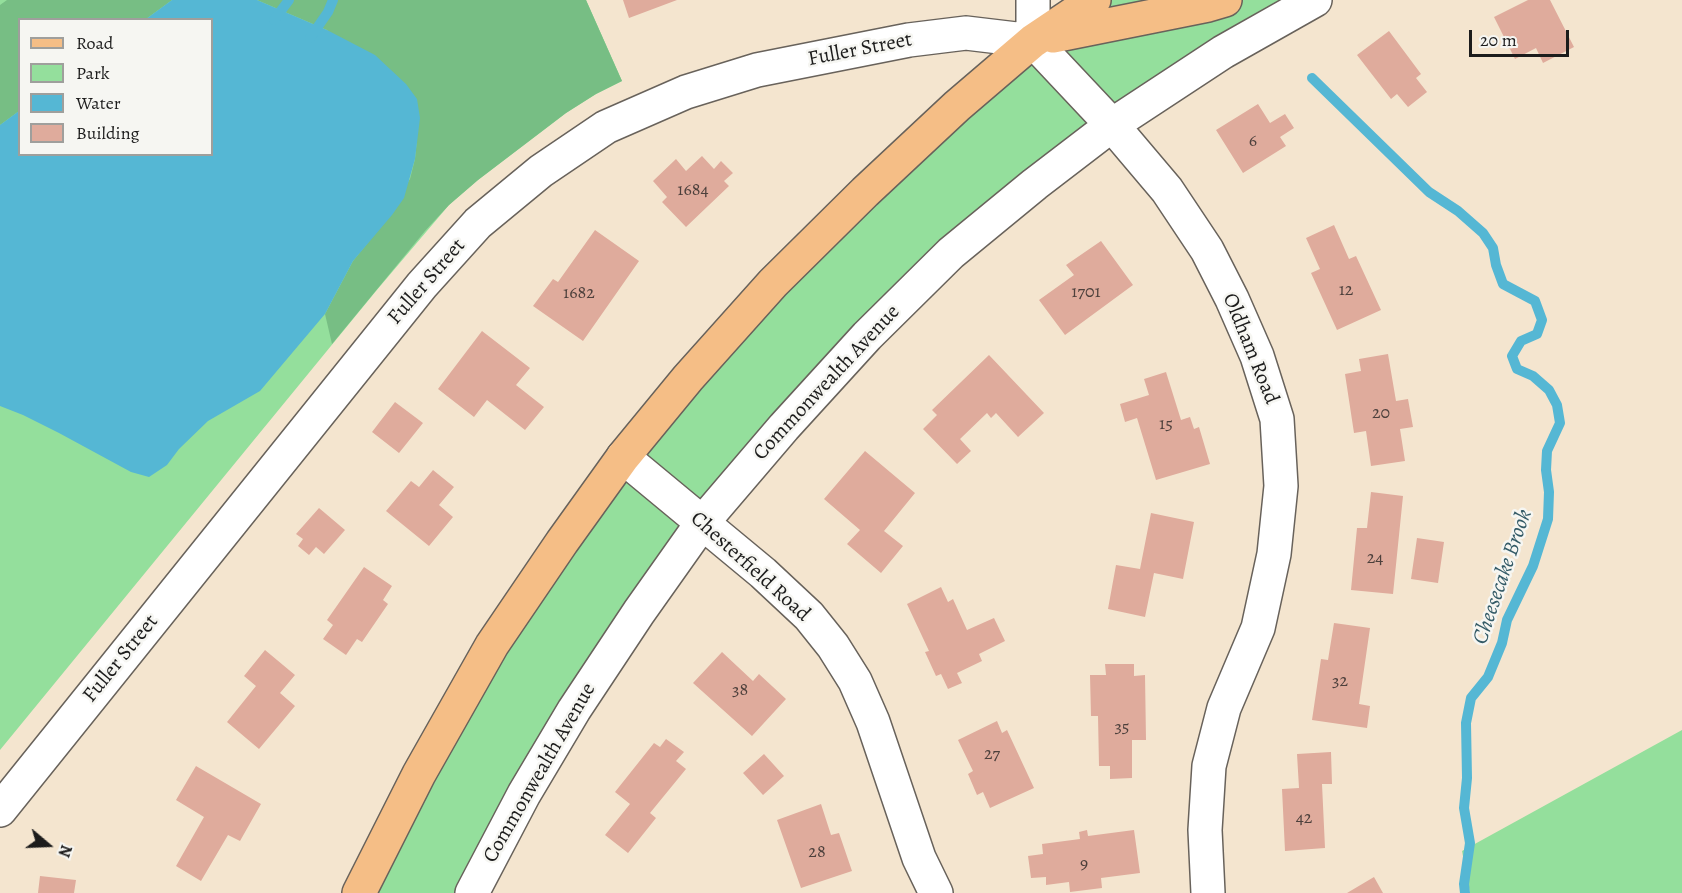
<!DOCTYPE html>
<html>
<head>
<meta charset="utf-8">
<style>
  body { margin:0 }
  #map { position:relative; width:1682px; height:893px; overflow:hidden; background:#f4e5cf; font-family:Alegreya,serif }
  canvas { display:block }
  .legend { position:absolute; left:18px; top:18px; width:195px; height:138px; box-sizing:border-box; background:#f6f6f2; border:2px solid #9f9f9c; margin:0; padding:8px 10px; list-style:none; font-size:18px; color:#1c1c1c }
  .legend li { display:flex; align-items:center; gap:12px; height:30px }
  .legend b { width:30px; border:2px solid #9f9f9c }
  .north { position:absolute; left:18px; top:815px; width:60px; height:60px; -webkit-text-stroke:4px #f6f6f2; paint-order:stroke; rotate:109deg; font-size:16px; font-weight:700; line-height:24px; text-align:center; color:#1c1c1c }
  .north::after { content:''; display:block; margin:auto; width:21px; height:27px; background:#1c1c1c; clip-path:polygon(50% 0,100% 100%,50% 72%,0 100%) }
  .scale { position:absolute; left:1469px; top:30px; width:100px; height:27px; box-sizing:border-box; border:3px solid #1c1c1c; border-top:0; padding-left:8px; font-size:18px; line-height:21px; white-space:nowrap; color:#1c1c1c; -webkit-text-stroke:4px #f6f6f2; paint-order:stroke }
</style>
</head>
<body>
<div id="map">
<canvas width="1682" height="893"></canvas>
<ul class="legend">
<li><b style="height:8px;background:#f5be86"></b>Road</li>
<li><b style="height:16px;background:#94df9c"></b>Park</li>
<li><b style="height:16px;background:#55b7d4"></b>Water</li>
<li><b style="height:16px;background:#dfab9c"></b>Building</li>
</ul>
<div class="north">N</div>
<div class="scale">20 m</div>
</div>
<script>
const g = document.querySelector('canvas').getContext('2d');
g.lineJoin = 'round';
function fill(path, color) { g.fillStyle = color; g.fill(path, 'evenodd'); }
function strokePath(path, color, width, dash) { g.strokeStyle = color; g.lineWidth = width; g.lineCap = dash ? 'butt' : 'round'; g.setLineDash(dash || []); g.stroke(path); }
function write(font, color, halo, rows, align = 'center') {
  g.font = font + ' Alegreya,serif'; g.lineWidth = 5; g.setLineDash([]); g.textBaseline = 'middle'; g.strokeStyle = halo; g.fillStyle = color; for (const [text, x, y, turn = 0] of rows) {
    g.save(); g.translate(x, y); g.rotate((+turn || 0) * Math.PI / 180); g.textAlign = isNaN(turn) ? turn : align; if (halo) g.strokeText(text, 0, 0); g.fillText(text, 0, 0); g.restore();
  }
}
const green = new Path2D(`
  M0 0H586L622 81 596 94 566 113 478 180 449 205 376 291 0 750ZM20 20H212V154H20Z
  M1094 0H1315L1035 184 702 523 472 893H359L419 774 688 378Z
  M1682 730V893H1470L1462 851Z`);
const forest = new Path2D(`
  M7 0H172L146 19 20 20 19 111 0 125V5Z
  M257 0H586L622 81 596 94 566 113 478 180 449 205 425 231 332 344 325 314 353 261 366 245 410 179 415 159 417 139 327 30Z`);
const water = new Path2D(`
  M172 0H257L327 30 375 55 406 84 417 99 420 118 415 159 404 198 392 215 353 261 325 314 260 391 208 421 179 449 167 465 149 477 131 472 59 433 23 415 0 406V125L19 111 20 154H212V20L146 19Z`);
const stream = new Path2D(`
  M274 20 289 0
  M310 38 328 12 333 0
  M1312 78 1429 192 1458 211 1483 233 1493 248 1496 265 1503 284 1535 301 1542 320 1537 334 1521 341 1512 356 1517 369 1533 376 1549 390 1557 405 1560 423 1547 451 1546 470 1549 492 1548 519 1533 566 1507 620 1502 643 1488 677 1471 698 1466 723 1467 778 1464 808 1470 843 1464 884 1465 893`);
const building = new Path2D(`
  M623 0H677L629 18Z
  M1528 0H1550L1574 47 1543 63 1536 48 1515 59 1494 17Z
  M1389 31 1421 74 1416 78 1427 92 1408 107 1397 94 1391 99 1357 55Z
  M1258 104 1270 123 1285 114 1294 128 1280 137 1286 146 1243 173 1216 130Z
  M702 156 714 169 721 161 733 173 724 181 729 186 686 227 662 202 667 197 653 181 676 159 686 171Z
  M1334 225 1349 259 1356 256 1381 310 1337 330 1311 273 1320 269 1306 238Z
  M595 230 639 261 583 341 533 306 553 279 558 282Z
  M1101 241 1133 285 1065 335 1039 300 1074 275 1066 265Z
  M482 331 530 368 516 385 544 407 525 430 487 400 474 417 438 389Z
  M1388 354 1396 401 1408 399 1413 427 1400 429 1405 461 1371 466 1366 431 1354 433 1345 374 1361 371 1359 359Z
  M989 355 1044 413 1018 437 996 413 991 418 987 413 960 439 971 451 957 464 923 429 937 415 932 410Z
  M1166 372 1181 420 1190 417 1194 429 1199 427 1210 464 1156 480 1137 418 1125 422 1120 404 1149 395 1144 379Z
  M395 402 423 423 399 453 372 432Z
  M865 451 915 493 884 531 903 546 881 573 847 544 860 530 824 499Z
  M433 470 454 487 439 505 453 517 429 546 386 511 411 481 419 487Z
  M1371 492 1403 496 1393 594 1351 590 1357 528H1367Z
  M319 508 345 530 324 554 316 547 309 555 298 546 303 539 296 534Z
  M1151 513 1194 522 1183 579 1154 573 1145 617 1108 609 1116 565 1140 569Z
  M1417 538 1444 542 1438 583 1411 579Z
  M364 567 392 586 383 600 388 604 362 642 357 639 346 655 323 639 333 625 327 620Z
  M941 587 948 602 953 599 967 630 994 618 1005 641 979 654 982 661 957 673 962 683 948 689 941 674 936 676 925 652 929 651 907 604Z
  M1334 623 1370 628 1359 704 1370 706 1367 728 1312 720 1321 659 1328 660Z
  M265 650 295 675 280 693 295 706 259 749 227 722 256 686 244 676Z
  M722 652 753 681 759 674 786 699 752 736 693 683Z
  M1105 664H1134V676L1145 675 1146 740H1132V778L1110 779V766H1099L1098 716H1091L1090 675H1106Z
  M997 721 1002 733 1007 730 1034 788 990 808 983 792 977 795 968 774 973 771 958 740Z
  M666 739 684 752 676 761 686 769 650 813 656 818 628 853 605 835 630 804 615 792 654 743 660 747Z
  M1331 752 1332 784H1322L1325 848 1285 851 1282 789 1299 788 1297 754Z
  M764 754 784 776 763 795 743 773Z
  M196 766 261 804 240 841 228 835 201 881 176 866 204 817 176 800Z
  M821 804 831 835 839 833 852 871 801 888 777 820Z
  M1087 830 1088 836 1134 830 1140 873 1101 878 1102 888 1070 892 1069 882 1046 885V877L1031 878 1028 856 1043 854 1042 844 1080 839 1079 832Z
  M40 876 76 880 74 893H38Z
  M1374 877 1383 893H1347Z`);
const minor = new Path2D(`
  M1033 0V41
  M1033 41 1112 125 1167 190 1207 250 1232 299 1257 356 1277 419 1281 486 1274 554 1258 628 1224 708 1209 766 1205 830 1208 893
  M623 457 763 573 809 616 833 646 855 681 873 722 919 858 936 893
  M0 810 422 285 478 223 541 171 606 127 686 92 757 70 909 40 966 33 1033 41
  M472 893 524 794 574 710 639 612 702 523 784 427 867 336 951 253 1035 184 1112 125 1223 52 1315 0`);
const major = new Path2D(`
  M1053 36 1208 5 1225 0
  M359 893 419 774 492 645 562 542 623 457 688 378 773 283 865 192 957 106 1033 41 1094 0`);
const numberNames = [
  ["6",1253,142],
  ["1684",693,191],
  ["12",1346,291],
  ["1701",1086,293],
  ["1682",579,294],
  ["20",1381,414],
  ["15",1166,425],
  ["24",1375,559],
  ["32",1340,682],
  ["38",740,691],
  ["35",1122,728],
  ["27",992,755],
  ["42",1304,819],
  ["28",817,853],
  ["9",1084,865]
];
const streetNames = [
  ["Fuller Street",860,50,-11],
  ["Fuller Street",427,282,-49],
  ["Oldham Road",1250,349,68],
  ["Commonwealth Avenue",827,383,-47],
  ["Chesterfield Road",750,567,42],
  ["Fuller Street",121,659,-51],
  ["Commonwealth Avenue",540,773,-60]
];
const waterNames = [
  ["Cheesecake Brook",1503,577,-71]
];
fill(green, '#94df9c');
fill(forest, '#77be84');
fill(water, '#55b7d4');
strokePath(stream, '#55b7d4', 10);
fill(building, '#dfab9c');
strokePath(minor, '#68625b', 36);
strokePath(major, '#68625b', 36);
strokePath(minor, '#fff', 33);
strokePath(major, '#f5be86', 33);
write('18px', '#4d403c', null, numberNames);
write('21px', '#1c1c1c', '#f6f6f2', streetNames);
write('italic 22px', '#335a66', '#f6f6f2', waterNames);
</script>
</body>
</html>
